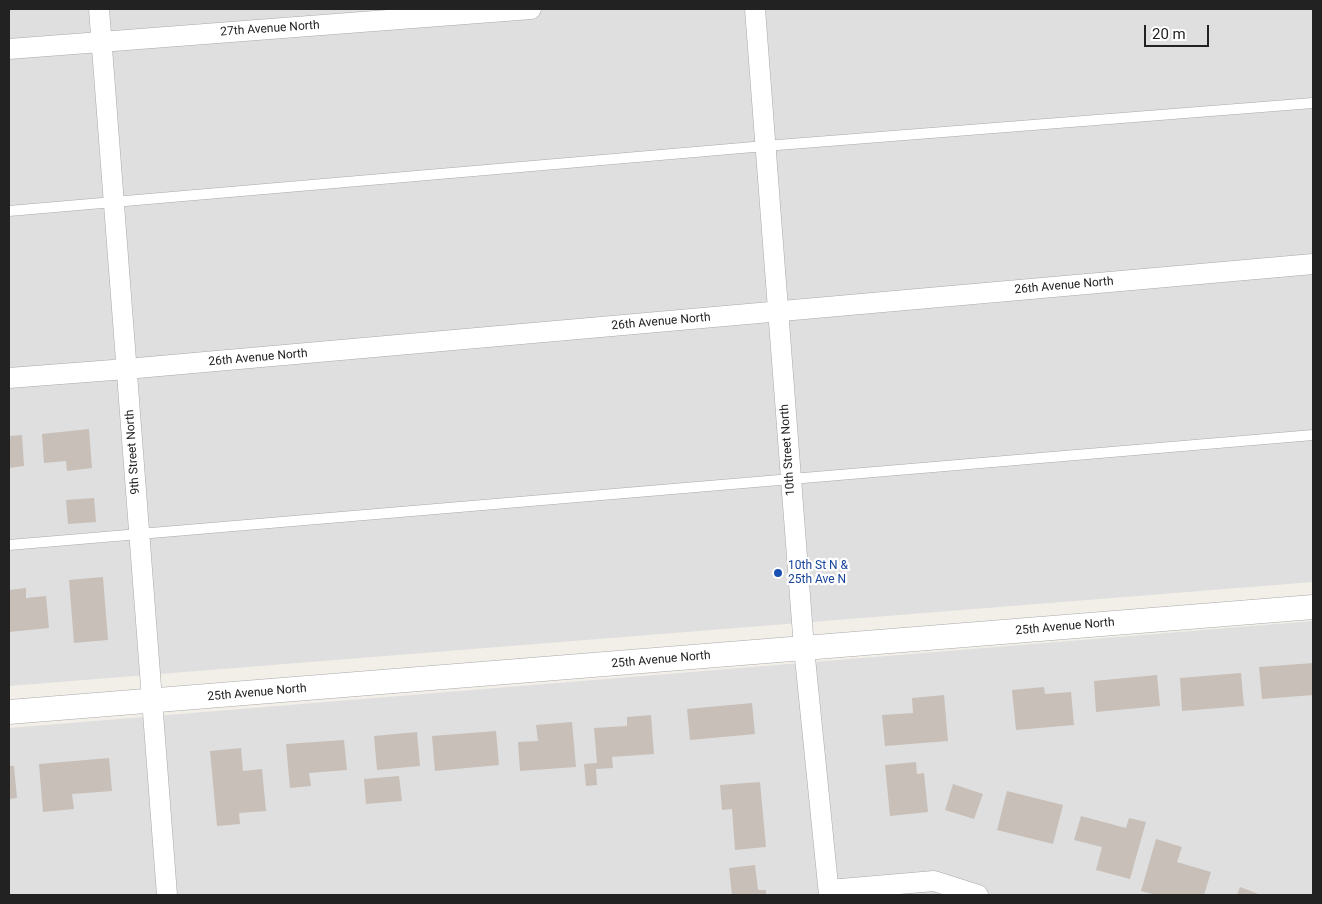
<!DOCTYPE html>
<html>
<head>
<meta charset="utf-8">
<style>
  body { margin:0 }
  #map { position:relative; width:1322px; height:904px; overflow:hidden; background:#f2efe9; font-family:Roboto,sans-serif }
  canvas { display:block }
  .frame { position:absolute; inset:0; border:10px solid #222; pointer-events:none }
  .scale { position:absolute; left:1144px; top:25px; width:65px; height:22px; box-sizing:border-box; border:2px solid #222; border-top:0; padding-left:6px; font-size:15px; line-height:18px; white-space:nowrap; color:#222; -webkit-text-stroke:4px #fff; paint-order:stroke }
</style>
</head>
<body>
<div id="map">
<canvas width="1322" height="904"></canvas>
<div class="frame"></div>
<div class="scale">20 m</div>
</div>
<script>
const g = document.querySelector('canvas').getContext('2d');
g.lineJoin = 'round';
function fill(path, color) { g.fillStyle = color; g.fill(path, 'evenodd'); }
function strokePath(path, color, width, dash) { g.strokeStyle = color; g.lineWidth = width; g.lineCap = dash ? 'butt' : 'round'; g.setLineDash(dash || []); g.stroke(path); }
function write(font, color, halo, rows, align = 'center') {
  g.font = font + ' Roboto,sans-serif'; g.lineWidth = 4.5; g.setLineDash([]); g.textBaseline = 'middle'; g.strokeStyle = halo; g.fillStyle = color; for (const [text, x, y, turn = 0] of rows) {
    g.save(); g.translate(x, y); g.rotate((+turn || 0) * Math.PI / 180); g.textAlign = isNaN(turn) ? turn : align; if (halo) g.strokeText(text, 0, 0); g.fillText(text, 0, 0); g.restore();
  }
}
const residential = new Path2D(`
  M9 9H1313V582L9 686Z
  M1313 621V895H9V728Z`);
const building = new Path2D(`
  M89 429 92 468 67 471 66 461 44 463 42 434Z
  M22 435 24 466 9 468V436Z
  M94 498 96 522 68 524 66 500Z
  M103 577 108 640 74 643 69 580Z
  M26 588V598L46 596 49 628 9 632V590Z
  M1313 663V695L1262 699 1259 667Z
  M1241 673 1244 706 1182 711 1180 678Z
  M1157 675 1160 706 1096 712 1094 681Z
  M1044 687 1045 694 1071 692 1074 725 1016 730 1012 690Z
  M944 695 948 741 885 746 882 715 913 713 912 698Z
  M752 703 755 734 690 740 687 709Z
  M651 715 654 754 612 757 613 768 596 769 597 785 586 786 584 764 597 763 594 728 627 726V717Z
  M572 722 576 767 520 771 518 742 538 741 536 725Z
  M496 731 499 765 435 771 432 736Z
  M417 732 420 766 377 770 374 736Z
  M344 740 347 770 309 773 311 786 290 788 286 744Z
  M241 748 243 771 262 769 266 811 239 813 240 824 217 826 210 751Z
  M109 758 112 791 72 794 74 809 43 812 39 764Z
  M916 762 917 774 924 773 928 812 890 816 885 765Z
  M9 766H14L17 798 9 799Z
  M399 776 402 801 366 804 364 779Z
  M760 782 766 847 735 850 732 809 722 810 720 785Z
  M953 784 983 794 974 819 945 810Z
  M1007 791 1063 805 1053 844 997 830Z
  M1081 816 1126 828 1129 818 1146 822 1130 879 1096 870 1102 847 1074 840Z
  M1156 839 1182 847 1177 862 1211 872 1204 895H1156L1141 891Z
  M755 865 758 890H766V895H732L729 868Z
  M1240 887 1261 895H1237Z`);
const service = new Path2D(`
  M9 211 765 146 1313 103
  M9 545 1313 435`);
const minor = new Path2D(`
  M99 9 167 895
  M755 9 804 648 829 895
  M9 49 531 9
  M9 378 126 369 1313 264
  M829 890 934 881 978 895`);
const tertiary = new Path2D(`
  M9 712 1313 607`);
const markers = [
  [778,573,5,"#1a4fb4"]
];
const streetNames = [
  ["27th Avenue North",270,29,-4],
  ["26th Avenue North",1064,286,-5],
  ["26th Avenue North",661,322,-5],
  ["26th Avenue North",258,358,-5],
  ["10th Street North",788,450,-94],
  ["9th Street North",133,452,-94],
  ["25th Avenue North",1065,627,-5],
  ["25th Avenue North",661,660,-5],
  ["25th Avenue North",257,693,-5]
];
const transitNames = [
  ["10th St N &",788,566],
  ["25th Ave N",788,580]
];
fill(residential, '#e0dfdf');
fill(building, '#c7bfb8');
strokePath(service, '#a9a9a9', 11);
strokePath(minor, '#a9a9a9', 21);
strokePath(tertiary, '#a9a9a9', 25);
strokePath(service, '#fff', 10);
strokePath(minor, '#fff', 20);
strokePath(tertiary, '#fff', 24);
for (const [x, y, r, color] of markers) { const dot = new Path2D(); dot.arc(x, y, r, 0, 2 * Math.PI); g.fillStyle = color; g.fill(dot); strokePath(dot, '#fff', 2); }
write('12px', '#222', '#fff', streetNames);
write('12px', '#164399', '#fff', transitNames, 'left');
</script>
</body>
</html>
